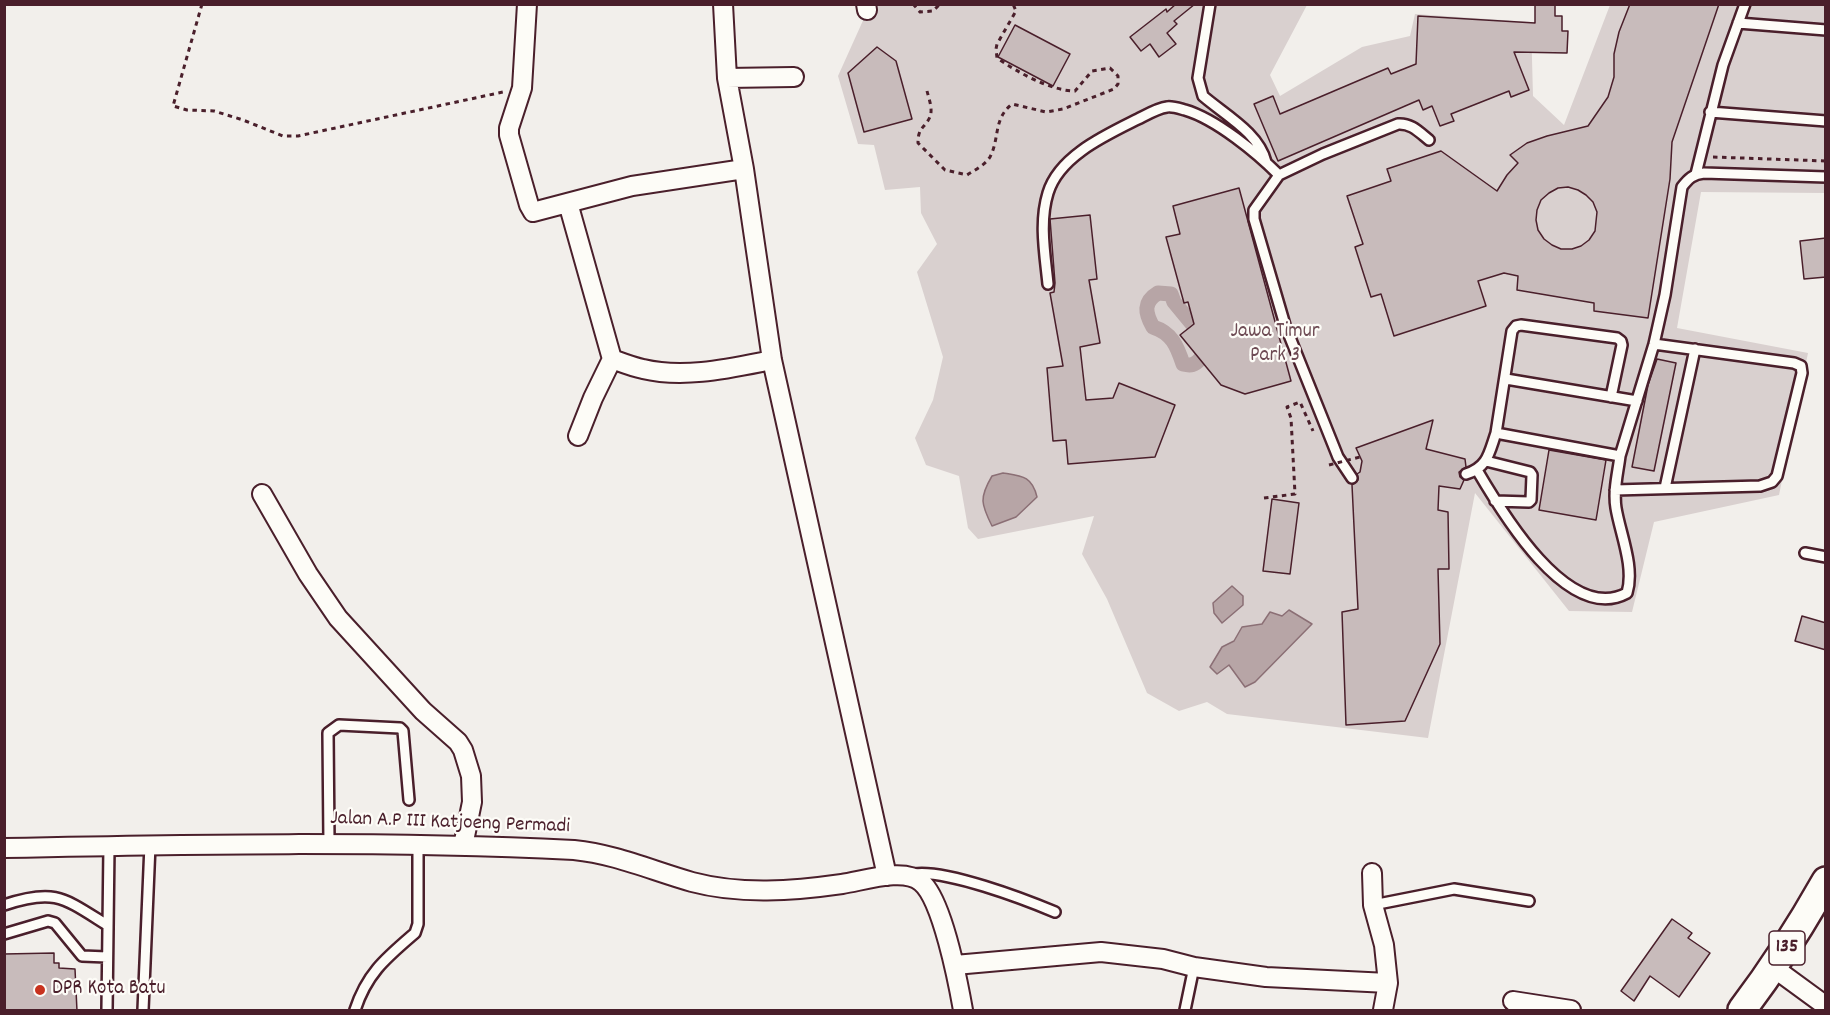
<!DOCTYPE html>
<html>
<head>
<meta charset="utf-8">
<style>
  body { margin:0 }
  #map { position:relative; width:1830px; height:1015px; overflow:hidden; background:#f2efeb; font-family:Dekko,sans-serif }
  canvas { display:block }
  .frame { position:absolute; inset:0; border:6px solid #4a1f2b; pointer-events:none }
</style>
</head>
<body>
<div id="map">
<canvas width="1830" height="1015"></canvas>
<div class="frame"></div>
</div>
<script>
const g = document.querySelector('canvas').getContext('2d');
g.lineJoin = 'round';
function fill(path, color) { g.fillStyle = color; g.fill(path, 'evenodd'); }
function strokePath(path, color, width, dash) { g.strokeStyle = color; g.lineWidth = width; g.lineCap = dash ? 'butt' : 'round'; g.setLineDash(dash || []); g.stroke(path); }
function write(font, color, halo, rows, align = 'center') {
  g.font = font + ' Dekko,sans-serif'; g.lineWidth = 4.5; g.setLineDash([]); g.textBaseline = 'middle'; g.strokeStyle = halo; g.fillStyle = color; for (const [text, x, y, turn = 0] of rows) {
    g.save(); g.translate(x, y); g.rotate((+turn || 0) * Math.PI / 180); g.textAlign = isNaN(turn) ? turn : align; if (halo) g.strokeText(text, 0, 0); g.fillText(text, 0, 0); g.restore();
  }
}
const green = new Path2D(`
  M870 5H1307L1270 75 1280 96 1362 47 1410 36 1415 14 1531 22 1533 96 1564 125 1610 5H1825V193L1701 192 1677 328 1808 353 1779 495 1654 522 1632 612 1569 611 1475 493 1428 738 1227 714 1207 702 1179 711 1147 693 1107 599 1082 554 1094 516 978 539 968 528 959 476 926 465 915 438 933 400 943 357 917 272 937 244 921 213 920 187 885 190 874 145 858 144 838 76Z`);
const water = new Path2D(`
  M1003 473C1022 476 1032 476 1037 497L1016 517 992 526C981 504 979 498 992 476Z
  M1232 586 1243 596V605L1222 623 1214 613 1213 603Z
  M1289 610 1312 624 1255 682 1245 687 1229 665 1217 674 1210 667 1222 647 1234 641 1242 627 1262 624 1270 612 1282 616Z`);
const canal = new Path2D(`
  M1193 325 1174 302 1171 294 1158 293C1143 302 1145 313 1153 327 1172 333 1177 346 1183 364 1191 366 1195 365 1200 359`);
const building = new Path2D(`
  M1176 4H1195L1174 21 1177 24 1167 33 1176 44 1159 57 1150 44 1141 51 1130 37 1166 9 1167 12Z
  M1535 4H1555V16H1562V31H1568L1567 53 1514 52 1529 90 1511 97 1509 91 1451 114 1454 121 1440 126 1432 106 1423 110 1419 100 1278 161 1254 104 1273 96 1280 114 1388 68 1391 74 1416 64 1418 16 1535 23Z
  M1630 4H1719L1672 142 1670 179 1648 318 1594 311V303L1517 290 1518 276 1504 273 1478 281 1486 306 1394 336 1381 294 1371 297 1355 247 1363 244 1347 196 1391 181 1387 169 1441 151 1497 191 1507 175 1518 163 1510 155 1527 143 1547 136 1588 126 1608 97 1614 77V54L1619 32ZM1568 187 1578 190 1586 195 1593 202 1597 212 1595 231 1589 240 1581 246 1572 249H1561L1552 245 1544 239 1538 230 1536 220 1537 210 1541 200 1549 193 1558 188Z
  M1015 25 1070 54 1053 86 998 57Z
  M877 47 896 61 912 119 864 132 848 73Z
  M1239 188 1291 381 1245 394 1221 385 1180 335 1194 324 1188 302 1184 303 1166 237 1180 234 1173 206Z
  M1090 215 1097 279 1089 280 1100 343 1080 347 1086 400 1113 398 1119 383 1175 405 1155 457 1068 464 1066 440 1053 441 1047 368 1063 366 1050 293 1054 292 1055 283 1050 219Z
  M1826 238V277L1804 279 1800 241Z
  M1657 359 1676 363 1654 471 1632 467 1648 385Z
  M1433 420 1426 449 1465 459 1466 467 1459 472 1460 477 1464 480 1460 489 1439 486 1438 510 1448 512 1449 569H1438L1440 644 1405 721 1346 725 1342 612 1358 609 1352 485 1358 480 1357 474 1360 472 1362 461 1356 448Z
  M1549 450 1606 460 1596 520 1539 510Z
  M1272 499 1299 503 1290 574 1263 571Z
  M1802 616 1826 623V650L1795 641Z
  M1672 919 1692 933 1688 938 1710 953 1679 997 1650 976 1634 1001 1621 991Z
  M54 953V963H59V968L75 969 77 1011H4V954Z`);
const path = new Path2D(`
  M202 4 173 106 187 110 214 111 243 120 283 136H298L503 92
  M913 4 920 12 933 11 940 4
  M927 91C929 99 933 109 930 117 924 129 918 127 918 143L945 170 967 175C975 170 985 165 990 157 1000 138 993 119 1012 104L1046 112 1063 109 1114 89 1118 84V76L1110 68 1092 71 1075 91C1051 91 1017 72 997 58L996 49 997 44 1016 11 1013 4
  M1713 157 1826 161
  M1264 498 1295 494 1291 418 1287 407 1300 402 1313 431`);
const lane = new Path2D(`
  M1210 4 1198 78 1203 96C1225 115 1259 133 1266 162
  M1738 23 1826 30
  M1710 112 1826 121
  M1696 174 1723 65 1745 4
  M1048 284C1045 254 1039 222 1048 193 1059 156 1106 135 1138 119 1146 115 1158 108 1167 107 1172 106 1181 109 1185 110 1216 119 1257 153 1279 175
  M1506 379 1637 401
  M1496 433 1512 331 1516 326 1521 325 1617 338 1621 341 1622 345 1611 397
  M1486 461 1530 472 1532 475 1531 500 1529 502 1495 501
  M1477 470C1501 511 1568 625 1627 593 1635 567 1620 533 1616 508 1613 490 1618 473 1620 456
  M1466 474C1488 467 1489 453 1496 433L1620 456 1654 344 1665 295 1682 187C1688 179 1693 174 1704 173L1826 177
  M1352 478 1338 457 1285 325 1254 219V210L1279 175 1323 154 1398 124C1411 123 1419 132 1429 140
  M1665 488 1695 349
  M1615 490 1760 486 1772 482 1777 476 1802 373 1801 366 1794 363 1654 344
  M1805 553 1826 557
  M329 843 328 733 339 725 400 728 403 731 409 800
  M914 874C945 869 1024 899 1055 912
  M4 905C55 888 64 898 107 925
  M1373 905 1454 889 1529 901
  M4 934 48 921 55 923 82 956 107 957
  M107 1010 109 846
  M143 1010 150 845
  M355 1010C367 973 386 958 415 933L418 924V844
  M1185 1010 1194 967`);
const street = new Path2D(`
  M527 4 522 88 509 128V135L529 205 533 212 632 186 744 169
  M723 4 727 78 744 169 772 360 887 876
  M866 4 867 10
  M727 78 794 77
  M568 203 612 359 593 398 578 436
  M612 359C623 363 633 367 643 369 685 379 731 368 772 360
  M262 494 308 574 338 618 423 711 458 742 463 750 471 776 472 802 463 846
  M4 848C194 844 384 841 574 850 615 854 653 871 692 882 741 895 793 891 842 884 863 881 904 867 921 882 942 899 958 982 963 1010
  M1372 873 1373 905 1384 945 1388 983 1383 1010
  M955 965 1101 952 1163 959 1194 967 1266 977 1388 983
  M1774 968 1826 1006
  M1513 1001 1571 1010`);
const primary = new Path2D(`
  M1742 1010C1773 969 1800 927 1826 881`);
const pathBridge = new Path2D(`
  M1329 465 1360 457`);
const markers = [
  [40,990,6,"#c8321e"]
];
const shields = [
  [1787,948,36]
];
const shieldNames = [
  ["135",1787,948]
];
const parkNames = [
  ["Jawa Timur",1275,333],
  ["Park 3",1275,357]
];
const streetNames = [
  ["Jalan A.P III Katjoeng Permadi",450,824,2]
];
const poiNames = [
  ["DPR Kota Batu",52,990]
];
fill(green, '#d9d0cf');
fill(water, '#b7a5a6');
strokePath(water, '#8b6f75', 1.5);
strokePath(canal, '#b7a5a6', 15);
fill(building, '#c8bbbb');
strokePath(building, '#4a1f2b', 1.5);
strokePath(lane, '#4a1f2b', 14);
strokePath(street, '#4a1f2b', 22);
strokePath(primary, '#4a1f2b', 32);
strokePath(path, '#4a1f2b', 3, [4.5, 4.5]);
strokePath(lane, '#fdfcf7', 9);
strokePath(street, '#fdfcf7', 18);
strokePath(primary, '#fdfcf7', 27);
strokePath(pathBridge, '#4a1f2b', 3, [4.5, 4.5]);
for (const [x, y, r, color] of markers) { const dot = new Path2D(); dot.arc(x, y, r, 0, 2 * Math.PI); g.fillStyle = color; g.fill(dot); strokePath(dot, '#fdfcf7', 2); }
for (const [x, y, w] of shields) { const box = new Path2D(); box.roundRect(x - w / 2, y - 17, w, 34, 4.5); g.fillStyle = '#fdfcf7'; g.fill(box); strokePath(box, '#4a1f2b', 1.5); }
write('bold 20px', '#4a1f2b', null, shieldNames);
write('21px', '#6e4b54', '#fdfcf7', parkNames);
write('21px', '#4a1f2b', '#fdfcf7', streetNames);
write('21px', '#4a1f2b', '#fdfcf7', poiNames, 'left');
</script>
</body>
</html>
